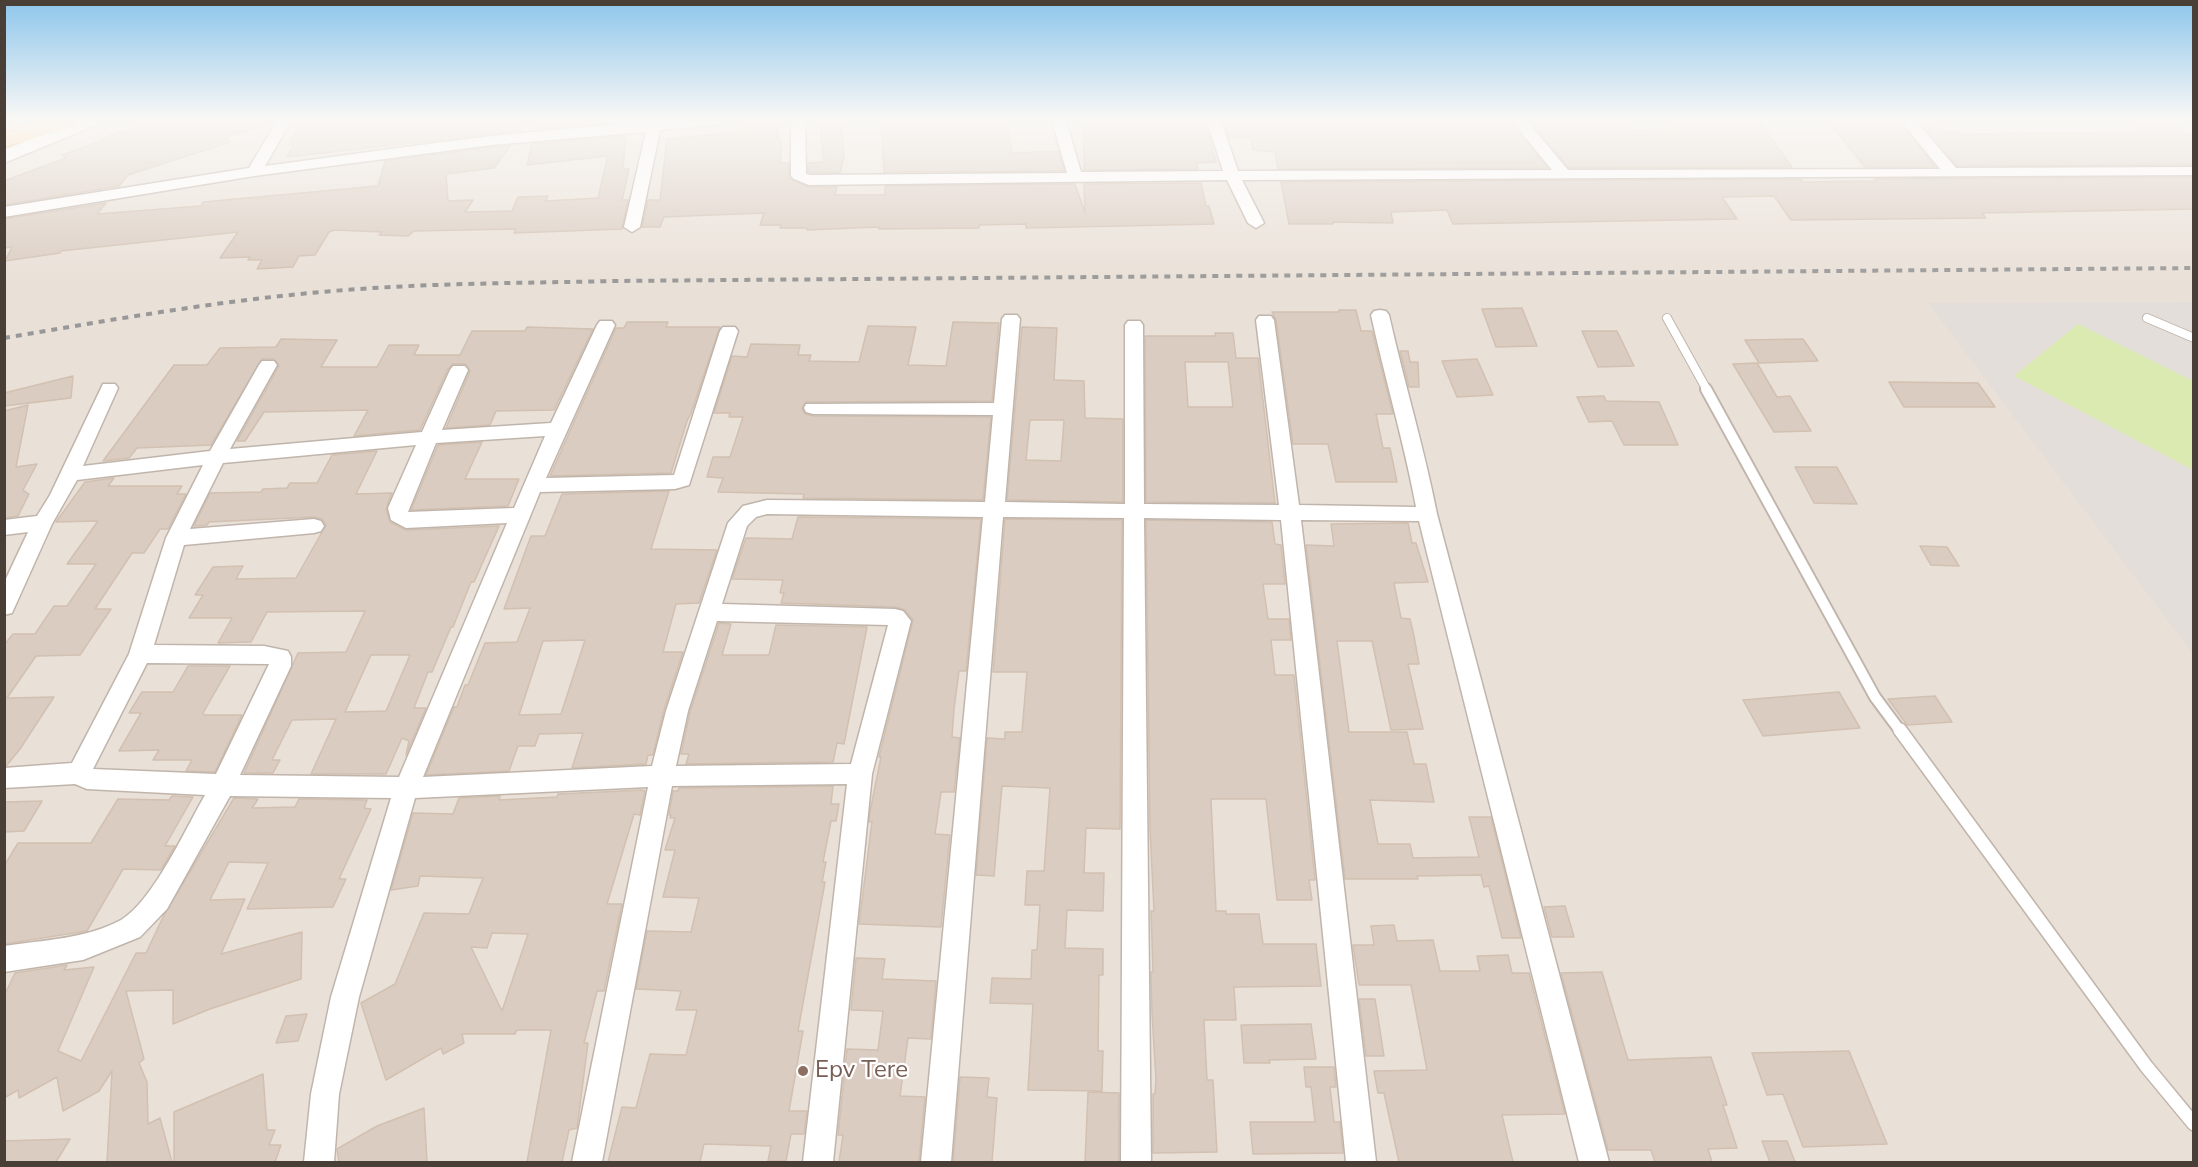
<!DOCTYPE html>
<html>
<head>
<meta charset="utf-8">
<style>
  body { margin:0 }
  #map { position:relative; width:2198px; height:1167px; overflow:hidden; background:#f5efe9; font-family:"Nunito Sans",sans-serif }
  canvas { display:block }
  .frame { position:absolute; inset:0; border:6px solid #493f37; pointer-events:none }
</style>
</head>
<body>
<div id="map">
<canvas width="2198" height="1167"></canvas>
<div class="frame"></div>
</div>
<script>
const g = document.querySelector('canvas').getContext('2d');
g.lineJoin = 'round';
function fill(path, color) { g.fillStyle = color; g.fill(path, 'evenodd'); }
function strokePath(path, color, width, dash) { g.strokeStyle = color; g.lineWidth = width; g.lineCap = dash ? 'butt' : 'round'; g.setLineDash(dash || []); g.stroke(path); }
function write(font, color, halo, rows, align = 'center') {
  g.font = font + ' "Nunito Sans",sans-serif'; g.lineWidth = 4.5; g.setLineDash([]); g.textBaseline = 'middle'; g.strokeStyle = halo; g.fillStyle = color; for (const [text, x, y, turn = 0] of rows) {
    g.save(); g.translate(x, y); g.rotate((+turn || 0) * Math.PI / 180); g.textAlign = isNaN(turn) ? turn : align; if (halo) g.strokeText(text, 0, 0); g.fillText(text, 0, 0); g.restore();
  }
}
const residential = new Path2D(`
  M5 121H2193V1162H5Z`);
const industrial = new Path2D(`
  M2193 302V654L1928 303Z`);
const green = new Path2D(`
  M2078 324 2193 381V470L2014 376Z`);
const building = new Path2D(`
  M165 121H263L264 125 226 137 230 142 128 175 119 186 4 205V181L66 158 62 155 101 141 100 139 143 125 146 128Z
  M301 121H526L519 131 287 157 294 144 289 145Z
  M538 121H628L536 129Z
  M881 121H1006L1012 153 1058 151 1064 171 884 172Z
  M1205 121 1216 162 1197 163 1198 169 1084 170V122Z
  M1224 121H1510L1547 168 1278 169 1275 152 1253 150 1250 138H1229Z
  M1530 121 1630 123 1634 130 1678 129 1673 121H1758L1792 167 1569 168Z
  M2131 122H2171L2186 134H2193V165L1957 166 1923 126H1937L1942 132 1957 131 1960 134 2142 132Z
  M841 123 844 156 840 173 808 172V163L824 162 820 125Z
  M777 124 779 141H782L780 163H789V178L808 187H837L835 195H885V186L1075 184 1085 213 1084 184 1201 183 1206 206H1209L1214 224 1026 228V224L979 225V228L879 229V227L807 230V228H780L781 225H760L764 213 664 217 660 227H642L648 200H660L667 139 738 132V129Z
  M1831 125 1903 127 1935 167H1865Z
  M626 136 623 169H629L622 200H628L622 229 514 233 515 229 414 231 408 236 379 235 382 232 334 230 329 232 315 255 299 256 293 267 257 269 262 260H248L250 257 220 258 238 232 61 251 60 253 5 261 12 247 4 248V219L106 203 97 214 201 206 203 202 378 186 385 161 491 147 510 146 494 168 446 174 448 201 473 200 465 212 512 211 518 197 548 196 546 201 598 198 608 156 527 165 532 144Z
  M2193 177V209L1982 213 1986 218 1791 220 1774 196 1722 197 1737 219 1453 224 1447 210 1391 212 1393 223 1333 222V224H1289L1281 182 1801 179 1803 182 1876 181 1874 179Z
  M1522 308 1537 346 1496 347 1482 309Z
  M1339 310H1356L1361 331H1372L1393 414H1376L1383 448H1390L1397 482H1336L1328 444H1293L1276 320 1272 312H1339Z
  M627 322H668L666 327H720L691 413 687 421 671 473 550 476 616 328H624Z
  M953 322 999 323 992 401 806 402 802 409 805 414 813 416 991 417 983 500 803 498 804 494 718 492 723 478 707 477 713 457H730L743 417H729L730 413H714L732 356 747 357 751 344 800 345 798 355H811L809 361 859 362 868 326 916 327 908 365 946 366Z
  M527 327 593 329 554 410 496 411 490 425 446 428 470 371 465 364H453L448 369 420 430 354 436 368 410 264 412 245 441H237L279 366 274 359H262L211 445 137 448 129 458 103 461 174 365H207L220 348 276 347 281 339 337 340 321 367H377L389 345H419L414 355H460L472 331H525Z
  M1022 327 1057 328 1054 380 1084 381 1085 418 1123 419V502L1007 500ZM1030 420H1064L1061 461 1026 460Z
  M1582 331H1617L1634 366 1598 367Z
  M1215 333H1233L1236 358H1258L1275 503 1146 502 1145 336H1216ZM1185 362H1228L1233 407H1188Z
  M1803 339 1818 361 1759 363 1745 340Z
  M1400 351H1408L1410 362H1418L1419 387H1409Z
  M1477 359 1493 395 1457 397 1442 361Z
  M1757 363 1777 397 1790 396 1811 431 1774 432 1733 364Z
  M73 376 71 398 4 406V393Z
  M1889 382 1978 383 1995 407H1904Z
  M1604 396 1606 401 1659 402 1678 445H1624L1612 421 1589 422 1577 397Z
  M28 405 16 467 37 464 23 490 29 494 18 516 4 518V411Z
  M482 442 465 479H519L508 506 411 510 438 445Z
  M377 451 356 494 392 493 386 509 390 522 406 530 499 526 474 582H471L453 627H451L432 672H428L414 708H426L406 755 409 741 402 738 386 774H311L336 719 292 720 272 760H280L273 773H244L298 653 346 652 365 611 267 612 251 642 218 643 232 618H189L203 595H195L213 567 243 566 236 579 296 578 326 525 322 519 314 517 209 522 207 525 194 526 210 493 261 492 263 489 287 488 290 483H317L332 455ZM371 655H410L386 711 345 712Z
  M1795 467H1837L1857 504 1814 503Z
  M114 478 108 486H182L177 494H186L168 529H160L144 553H132L95 609H111L80 655 36 656 7 698 54 697 20 749 7 765 4 766V645L13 634H35L54 606H67L96 564H67L98 521 56 522 85 482Z
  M669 491 651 549 717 550 699 603 676 604 663 652H683L664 710 653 755H648L646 764 572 768 583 733 539 734 535 746H518L509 771 426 775 454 707H457L465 685H468L485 643 517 642 530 608 504 609 531 536H545L562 494ZM585 640 561 714 519 715 543 641Z
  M798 517 981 519 966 671H959L954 709 952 737 960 738 954 792H941L935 834 950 835 941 927 859 924 872 822H869L870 812 881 757H879L913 620 905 610 895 607 781 603 784 593H780L783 580 732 579 746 538 792 539Z
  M1005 519 1122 520 1120 829 1086 828 1084 873H1104L1103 911 1067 910 1065 948 1103 949V975H1099L1098 1051H1103L1102 1091 1028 1090 1033 1004 990 1003 992 978 1031 979 1032 950H1037L1040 905H1025L1027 871H1044L1050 788 1002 786 994 876 976 875 987 738 1005 739V732H1022L1027 672H993Z
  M1146 520 1272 522 1275 544 1281 545 1285 584H1263L1268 619H1289L1291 640H1271L1275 675H1294L1315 880H1309L1312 900H1277L1266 799H1211L1216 911H1226V914H1259L1263 944H1316L1321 986 1234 987 1236 1020H1204L1207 1080H1213L1217 1152 1153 1153V1094H1155L1156 1080 1152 1013 1151 972H1153L1151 911H1154L1150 829Z
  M1408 523 1412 543H1416L1428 582 1394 583 1401 618 1410 619 1414 636 1419 664H1408L1423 729 1391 730 1372 641H1337L1349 732H1407L1414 764H1426L1434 802 1370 800 1378 844H1410L1413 858 1479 857 1469 817H1491L1521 938H1502L1489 886 1484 887 1481 875 1417 876 1418 879H1345L1306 545 1334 546 1331 524Z
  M1920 546 1947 547 1959 566 1931 565Z
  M719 623 731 624 722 655H769L776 625 867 627 844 744 837 743 833 762 686 764 689 754H681L690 712Z
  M188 666H230L203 713 204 715H242L215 772 186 771 192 760H153L159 750 119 751 141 713H129L142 692H173Z
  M1839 692 1860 728 1763 736 1743 700Z
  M1935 696 1952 722 1907 725 1888 699Z
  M833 786 831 804H839L836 821H831L823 862H826L822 882H825L798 1031H803L789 1111H807L804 1134H791L786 1161H768L771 1146 704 1144 700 1162H608L622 1107 636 1108 650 1054 686 1055 697 1010H676L681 991 636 989 647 931 691 932 699 898 663 897 675 850H665L675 818H670L671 815H669L673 791H678L679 788Z
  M642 790 645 791 640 815 634 814 607 904H622L604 991H597L584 1043H588L577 1128 569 1130 562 1162H527L551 1030H517L515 1034H462L464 1043 443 1054 441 1048 386 1080 361 1003 395 984 424 913 469 914 483 878 420 876 418 886 391 890 413 813 453 814 459 798 500 796 499 800 557 797 558 794ZM492 933 528 934 502 1011 471 947 487 948Z
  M172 796 193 797 165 846H175L161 870 123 869 87 931 4 944V866L18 843H91L118 799 169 800Z
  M234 798 258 799 252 808 295 807 299 799 367 800 364 808 371 809 339 879H346L333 907 247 909 268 863 229 862 210 900 245 899 221 954 302 932 301 979 210 1009 173 1024V990L126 991 144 1059 139 1063 147 1082 148 1124 160 1118 172 1162H107L112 1071 99 1091 63 1111 57 1077 19 1098 18 1090 4 1098V996L15 973 67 965 64 970 94 967 58 1051 81 1061 136 953H146L164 915Z
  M42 801 24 831 4 832V802Z
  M1565 906 1574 937H1552L1544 907Z
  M1394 925 1397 941 1433 940 1440 971H1480L1477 956 1508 955 1512 973H1529L1565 1114 1502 1115 1513 1162H1399L1384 1093H1378L1374 1071 1427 1070 1411 985H1359L1353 945H1374L1371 926Z
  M856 958 885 959 882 979 936 981 931 1039 908 1038 900 1096 925 1097 919 1162H839L843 1135H838L847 1049 878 1050 883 1011 851 1010Z
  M1602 972 1628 1060 1711 1057 1727 1105H1723L1737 1148 1708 1149 1712 1162H1655L1651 1150H1608L1561 973Z
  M1359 999H1375L1384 1056H1366Z
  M307 1014 298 1041 276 1043 286 1016Z
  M1311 1024 1316 1059 1269 1060 1270 1063H1244L1241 1025Z
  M1849 1051 1887 1144 1803 1147 1783 1094 1767 1095 1752 1053Z
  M1304 1067H1334L1336 1087H1330L1334 1122H1340L1343 1153 1253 1154 1250 1122H1315L1311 1087H1306Z
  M263 1074 267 1130H275L269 1145H281L275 1162H174V1112Z
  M960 1077 989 1078 987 1097 997 1098 992 1162H953Z
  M1088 1092 1119 1093V1162H1085Z
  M424 1108 427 1162H339L337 1149 377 1126Z
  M70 1139 56 1162H4V1141Z
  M1762 1141H1787L1795 1162H1770Z`);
const serviceFar2 = new Path2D(`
  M1667 318 1707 390
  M2147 318 2194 338`);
const serviceFar1 = new Path2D(`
  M1706 389 1875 697 1901 732`);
const service = new Path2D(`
  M1900 730 2146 1066 2194 1124`);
const minor = new Path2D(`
  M277 121H291L265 166C417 146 570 121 724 121L717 125 660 130 640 227 632 232 624 227 646 132 491 145 254 176 4 217V207L249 168Z
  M791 121H805L806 174 811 175 1067 173 1052 121H1066L1081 172 1223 171 1207 121H1221L1238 171 1552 170 1512 121H1527L1568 170 1940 169 1901 121H1916L1956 168 2194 167V175L1242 180 1264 223 1256 228 1248 223 1227 180 809 185 794 179 791 176Z
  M1380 310 1386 311 1389 315C1404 382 1424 447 1437 514L1609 1162H1579L1419 521 1301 520 1376 1162H1346L1281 520 1144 518 1151 1162H1121L1124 518 1003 517 951 1162H921L983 517 767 514 756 517 747 526 722 604 895 609 903 611 911 621 872 774 833 1162H803L847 784 672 786 602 1162H572L648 787 415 798 359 997 339 1094 334 1162H304L311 1094 331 997 391 798 230 796 167 909 140 937 83 960 4 972V946C43 940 86 939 121 920 153 901 186 828 205 795L87 789 75 784 4 788V768L72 763 129 654 166 538 203 465 77 480 52 524 12 613 4 615V583L28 532 4 535V520L37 516 50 495 103 384H115L118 388 83 466 210 451 259 365 262 361H274L277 365 230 449 422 432 450 370 453 366H465L468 370 442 430 551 423 597 325 600 321H612L615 325 546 478 674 475 720 331 723 327H735L738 331 689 485 675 489 540 492 423 777 652 766 666 711 728 523 743 506 767 500 985 502 993 415 813 414 806 412 804 408 806 404 994 403 1002 319 1005 315H1017L1020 319 1005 502 1125 504V325L1128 321H1140L1143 325 1144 504 1279 505 1256 320 1259 316H1271L1274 320 1299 505 1416 507C1404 442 1385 379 1371 315L1374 311ZM545 436 514 508 408 512 436 443ZM416 445 388 508 391 520 406 528 507 523 399 777 240 775 291 666V657L288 651 264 646 154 645 184 545 314 533 321 531 324 526 321 521 314 519 190 529 223 463ZM717 621 888 625 851 764 676 766 688 711ZM147 663 269 664 216 774 93 769Z`);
const tertiary = new Path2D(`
  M73 121H99L96 125 4 163V150Z`);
const primary = new Path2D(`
  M41 121H77L74 126 4 147V133Z`);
const rail = new Path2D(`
  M4 338C122 318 240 297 359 289 444 283 528 283 613 281L2194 268`);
const markers = [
  [803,1071,6,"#8d6e63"]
];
const nearEducationnames = [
  ["Epv Tere",815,1071]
];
fill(residential, '#e9e0d7');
fill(industrial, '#e4deda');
fill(green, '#daeab1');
fill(building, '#daccc1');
strokePath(building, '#d2c0b1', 1.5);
strokePath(serviceFar2, '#c1b5ab', 10);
strokePath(serviceFar1, '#c1b5ab', 14);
strokePath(service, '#c1b5ab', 16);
strokePath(minor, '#c1b5ab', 3);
strokePath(tertiary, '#c1b5ab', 3);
strokePath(primary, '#e8ab64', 3);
strokePath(serviceFar2, '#fff', 8);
strokePath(serviceFar1, '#fff', 10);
strokePath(service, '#fff', 13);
fill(minor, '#fff');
fill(tertiary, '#fff');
fill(primary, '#ffd198');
strokePath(rail, '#989898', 4, [6, 6]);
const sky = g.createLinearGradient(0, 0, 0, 285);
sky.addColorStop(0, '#8dc6ec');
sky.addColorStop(0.42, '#faf8f5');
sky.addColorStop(1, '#faf8f500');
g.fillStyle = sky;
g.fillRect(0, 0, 2198, 285);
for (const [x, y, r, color] of markers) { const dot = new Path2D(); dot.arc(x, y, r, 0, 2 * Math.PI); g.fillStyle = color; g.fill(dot); strokePath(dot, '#fff', 2); }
write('24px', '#785e54', '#fff', nearEducationnames, 'left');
</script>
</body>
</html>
